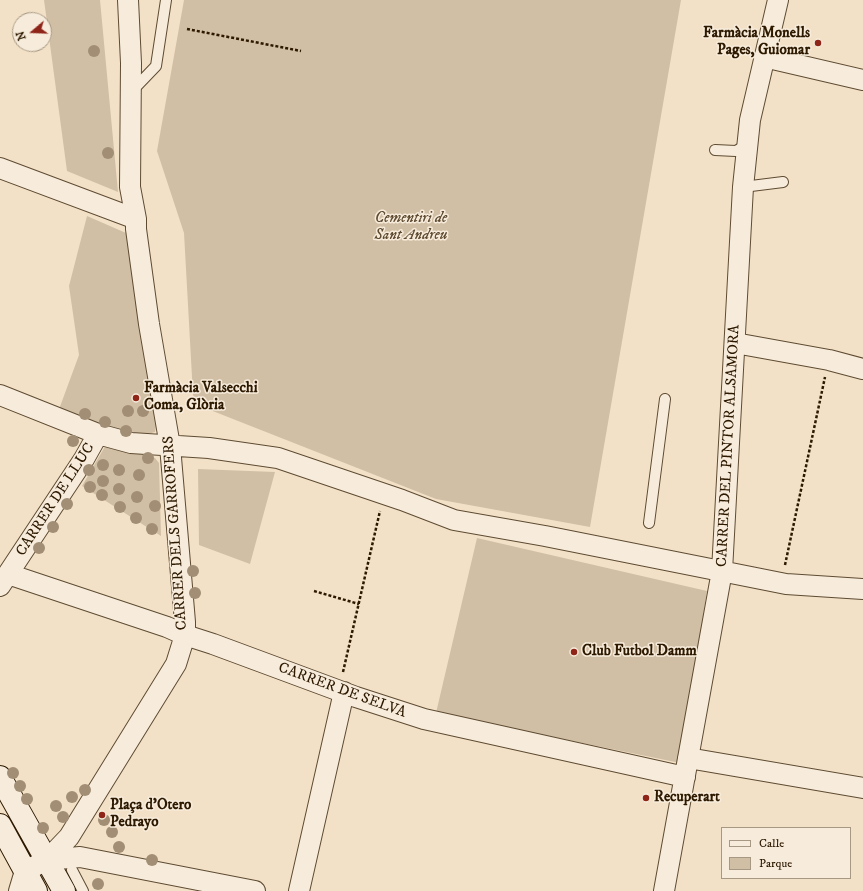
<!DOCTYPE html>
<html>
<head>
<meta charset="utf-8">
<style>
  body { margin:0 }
  #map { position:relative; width:863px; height:891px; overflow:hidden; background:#f3e1c7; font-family:"IM FELL DW Pica",serif }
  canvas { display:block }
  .legend { position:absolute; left:721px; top:827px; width:130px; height:52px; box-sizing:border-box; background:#f7ecdb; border:1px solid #a69883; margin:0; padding:5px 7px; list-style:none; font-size:12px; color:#2d1900 }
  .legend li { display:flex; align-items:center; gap:8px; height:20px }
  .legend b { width:20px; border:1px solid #a69883 }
  .north { position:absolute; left:12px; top:12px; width:40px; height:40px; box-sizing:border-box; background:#f7ecdb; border:1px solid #a69883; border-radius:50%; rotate:251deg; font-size:11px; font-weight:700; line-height:16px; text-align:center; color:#2d1900 }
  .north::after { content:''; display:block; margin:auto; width:14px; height:18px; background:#8f2418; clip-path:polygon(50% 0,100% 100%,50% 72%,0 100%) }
</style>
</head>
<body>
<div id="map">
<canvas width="863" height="891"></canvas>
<ul class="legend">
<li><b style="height:5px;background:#f7ecdb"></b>Calle</li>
<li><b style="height:11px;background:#d1bfa5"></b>Parque</li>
</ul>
<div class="north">N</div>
</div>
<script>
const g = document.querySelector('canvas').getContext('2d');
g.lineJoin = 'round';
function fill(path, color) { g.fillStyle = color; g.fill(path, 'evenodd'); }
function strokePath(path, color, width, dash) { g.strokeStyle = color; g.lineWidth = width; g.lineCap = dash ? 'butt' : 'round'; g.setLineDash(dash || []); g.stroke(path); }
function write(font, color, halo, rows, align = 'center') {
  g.font = font + ' "IM FELL DW Pica",serif'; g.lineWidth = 3; g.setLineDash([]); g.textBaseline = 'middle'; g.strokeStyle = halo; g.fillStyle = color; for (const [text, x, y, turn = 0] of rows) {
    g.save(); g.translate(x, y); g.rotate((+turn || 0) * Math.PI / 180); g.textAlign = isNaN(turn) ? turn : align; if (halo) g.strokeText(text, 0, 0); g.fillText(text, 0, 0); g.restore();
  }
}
const green = new Path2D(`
  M44 0H100L118 192 67 171Z
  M184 0H681L590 527 436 499 200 406 193 395 184 233 157 151Z
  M87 216 126 233 145 350 158 415 155 432 141 436 107 429 58 412 79 355 69 286Z
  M107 443 155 458 159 463 161 536 82 486Z
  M198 469 275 472 250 564 199 545Z
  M477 538 707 591 680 763 436 713Z`);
const path = new Path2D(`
  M187 29 301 51
  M785 565 825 377
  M314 591 359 604
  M343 672 380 511`);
const service = new Path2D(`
  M132 91 156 66 166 0
  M715 150 736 151 748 144
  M743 187 783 182
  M649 523 665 399
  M72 870 83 891`);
const minor = new Path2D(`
  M764 57 863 80
  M0 168 136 219
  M735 343 829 360 863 369
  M0 395 98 434 131 443 209 448 278 458 402 500 454 520 545 536 786 584 863 589
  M8 574 167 627 185 635 213 644 356 697 424 719 685 777
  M0 586 84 459 98 434
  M688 758 863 788
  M47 860 69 837 176 664 185 635V622L170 446 149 324 136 229V219L130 187 131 63 128 0
  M19 891 25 871 47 860 80 857 255 891
  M299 891 344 692
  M664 891 722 571 743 187 750 120 778 0`);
const secondary = new Path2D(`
  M0 777 64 891
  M0 825 36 891`);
const trees = [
  [94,51],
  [108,153],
  [128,411],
  [143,411],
  [85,414],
  [105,422],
  [126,431],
  [73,441],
  [148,458],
  [103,465],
  [89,470],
  [119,470],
  [139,475],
  [103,481],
  [90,487],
  [119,489],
  [102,495],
  [137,497],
  [67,504],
  [155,506],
  [120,507],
  [136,518],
  [53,527],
  [152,529],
  [39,548],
  [193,571],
  [195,593],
  [13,773],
  [20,786],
  [85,790],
  [72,797],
  [27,799],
  [56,806],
  [63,817],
  [104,820],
  [43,828],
  [112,832],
  [119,847],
  [152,860],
  [98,884]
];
const markers = [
  [818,43,4,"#8f2418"],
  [136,398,4,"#8f2418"],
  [574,652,4,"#8f2418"],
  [646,798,4,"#8f2418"],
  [102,815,4,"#8f2418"]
];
const poiNames = [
  ["Farmàcia Monells",810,34,"right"],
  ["Pages, Guiomar",810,51,"right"],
  ["Farmàcia Valsecchi",144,389],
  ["Coma, Glòria",144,406],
  ["Club Futbol Damm",582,652],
  ["Recuperart",654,798],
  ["Plaça d'Otero",110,806],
  ["Pedrayo",110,823]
];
const parkNames = [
  ["Cementiri de",411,219],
  ["Sant Andreu",411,236]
];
const streetNames = [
  ["CARRER DEL PINTOR ALSAMORA",729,446,-87],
  ["CARRER DE LLUC",56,500,-57],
  ["CARRER DELS GARROFERS",176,533,-94],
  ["CARRER DE SELVA",342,691,20]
];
fill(green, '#d1bfa5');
strokePath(service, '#5e4b32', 12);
strokePath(minor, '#5e4b32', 22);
strokePath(secondary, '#2d1900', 24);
strokePath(path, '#2d1900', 2.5, [3, 2]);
strokePath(service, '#f7ecdb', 10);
strokePath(minor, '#f7ecdb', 20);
strokePath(secondary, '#f7ecdb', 22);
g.fillStyle = '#a18e75';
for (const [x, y] of trees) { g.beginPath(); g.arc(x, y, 6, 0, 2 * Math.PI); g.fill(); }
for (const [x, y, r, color] of markers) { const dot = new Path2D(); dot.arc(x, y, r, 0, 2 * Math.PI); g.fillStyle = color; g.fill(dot); strokePath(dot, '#f7ecdb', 1.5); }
write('bold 15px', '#2d1900', '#f7ecdb', poiNames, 'left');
write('italic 15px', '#5e4b32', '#f7ecdb', parkNames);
write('15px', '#2d1900', '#f7ecdb', streetNames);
</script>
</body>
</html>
